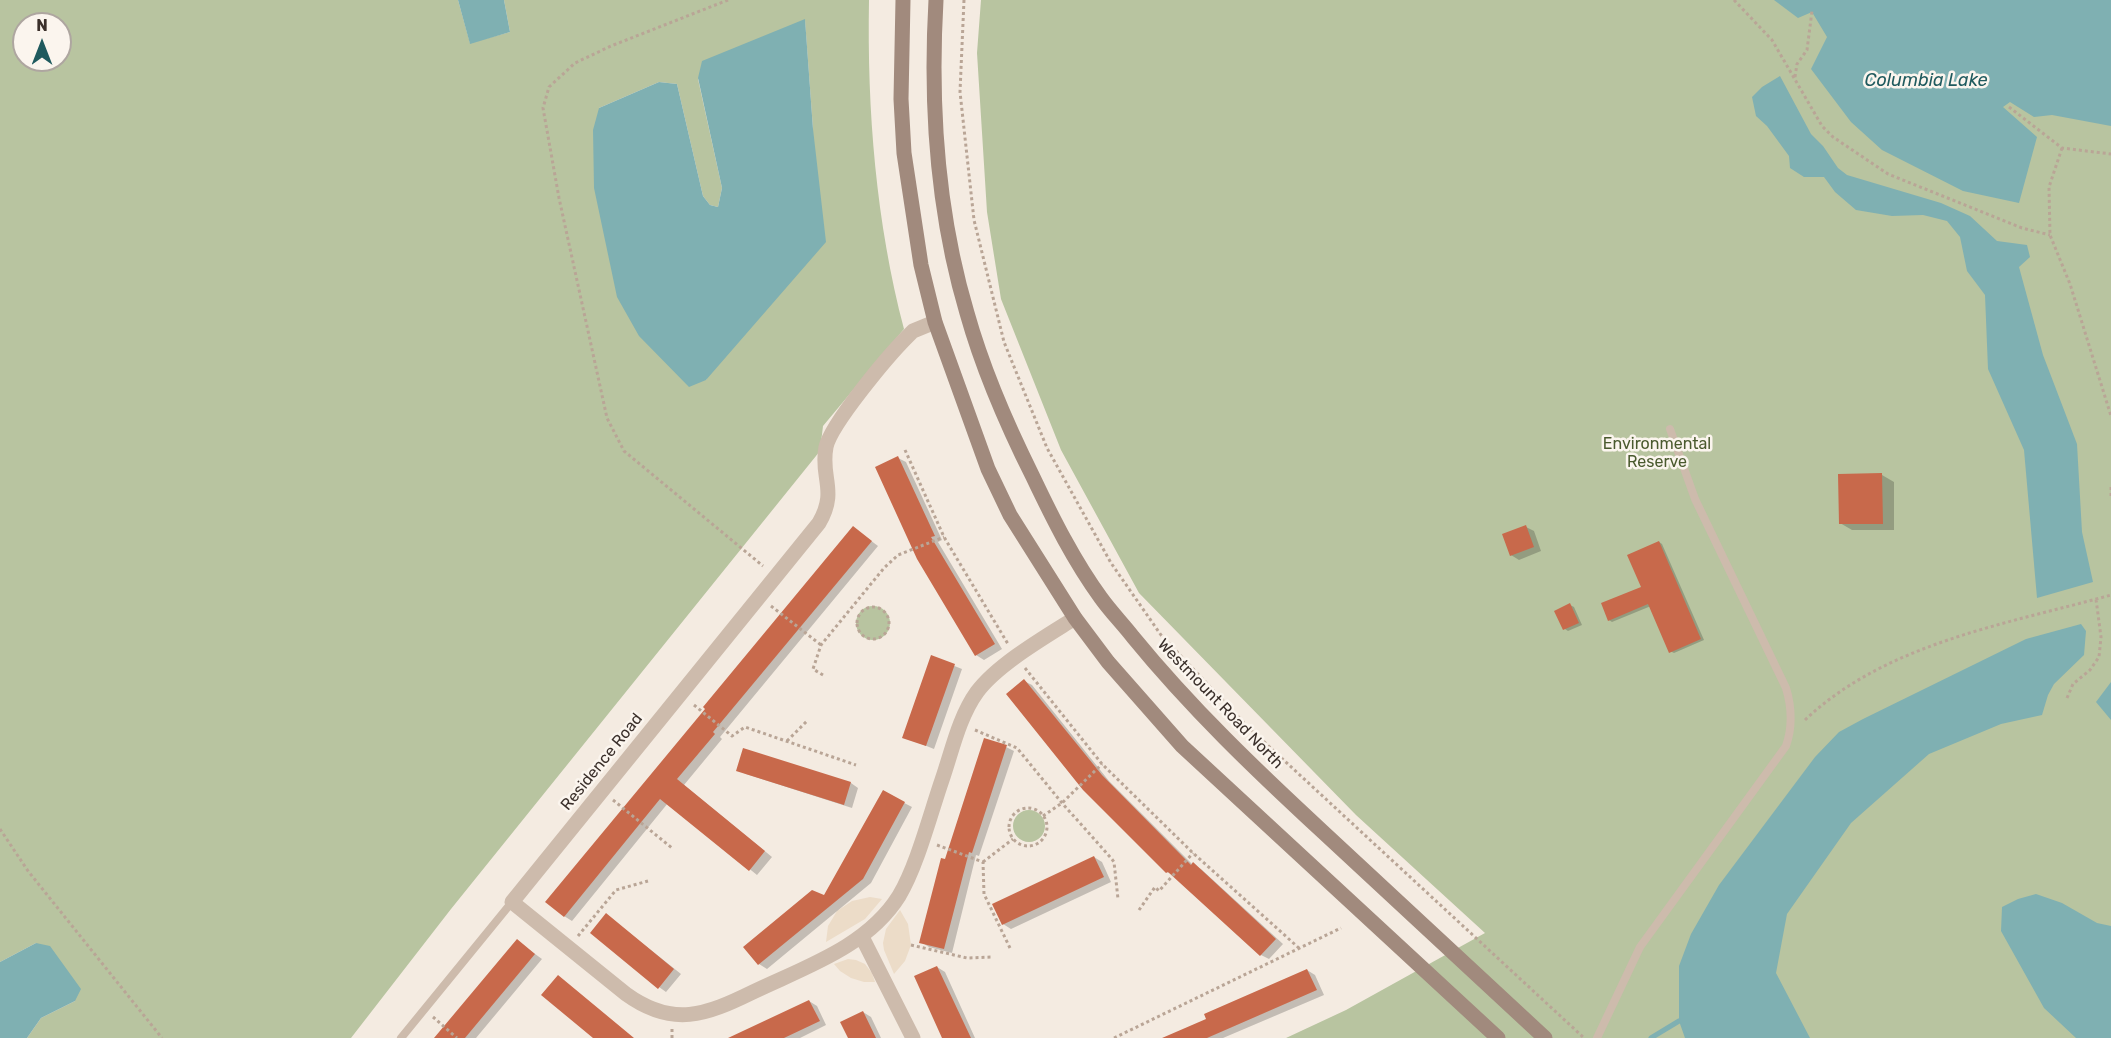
<!DOCTYPE html>
<html>
<head>
<meta charset="utf-8">
<style>
  body { margin:0 }
  #map { position:relative; width:2111px; height:1038px; overflow:hidden; background:#f4ebe1; font-family:Rubik,sans-serif }
  canvas { display:block }
  .north { position:absolute; left:12px; top:12px; width:60px; height:60px; box-sizing:border-box; background:#fbf5ee; border:2px solid #aea6a0; border-radius:50%; rotate:0deg; font-size:16px; font-weight:700; line-height:24px; text-align:center; color:#3b302b }
  .north::after { content:''; display:block; margin:auto; width:21px; height:27px; background:#1f5a5e; clip-path:polygon(50% 0,100% 100%,50% 72%,0 100%) }
</style>
</head>
<body>
<div id="map">
<canvas width="2111" height="1038"></canvas>
<div class="north">N</div>
</div>
<script>
const g = document.querySelector('canvas').getContext('2d');
g.lineJoin = 'round';
function fill(path, color) { g.fillStyle = color; g.fill(path, 'evenodd'); }
function strokePath(path, color, width, dash) { g.strokeStyle = color; g.lineWidth = width; g.lineCap = dash ? 'butt' : 'round'; g.setLineDash(dash || []); g.stroke(path); }
function write(font, color, halo, rows, align = 'center') {
  g.font = font + ' Rubik,sans-serif'; g.lineWidth = 5; g.setLineDash([]); g.textBaseline = 'middle'; g.strokeStyle = halo; g.fillStyle = color; for (const [text, x, y, turn = 0] of rows) {
    g.save(); g.translate(x, y); g.rotate((+turn || 0) * Math.PI / 180); g.textAlign = isNaN(turn) ? turn : align; if (halo) g.strokeText(text, 0, 0); g.fillText(text, 0, 0); g.restore();
  }
}
const green = new Path2D(`
  M0 0H458L470 43 510 32 504 0H869C867 111 876 222 904 329L823 426 820 451 451 909 351 1038H27L41 1018 75 1001 36 943 0 962ZM805 20 813 129 706 380 599 108 659 82 677 84 703 196 710 205 718 207 722 188 698 79ZM24 24H60V60H24Z
  M981 0H2111V1038H1286L1346 1010 1485 933 1356 815 1139 593 1061 450 1001 299 987 212 977 53Z
  M856 623a17 17 0 1 1 34 0a17 17 0 1 1-34 0Z
  M1013 826a16 16 0 1 1 32 0a16 16 0 1 1-32 0Z`);
const plaza = new Path2D(`
  M870 897 882 899 865 919 826 942 828 926 837 911 852 901Z
  M900 910 908 924 911 945 905 961 894 974 884 950 883 943 886 929Z
  M848 959 856 960 865 964 872 973 875 982H864L851 978 840 971 834 964Z`);
const water = new Path2D(`
  M458 0H504L510 32 470 44Z
  M1774 0H2111V126L2052 115 2034 117 2010 102 2003 107 2037 137 2019 203 1963 191 1882 150 1851 122 1811 69 1827 37 1812 12 1798 18Z
  M805 19 813 129 826 242 706 380 689 387 639 336 617 297 594 188 593 130 599 108 659 82 677 84 703 196 710 205 718 207 722 188 698 78 702 61Z
  M1780 76 1811 134 1823 146 1838 168 1847 175 1941 203 1970 216 1997 241 2027 245 2030 257 2019 267 2043 355 2077 444 2082 532 2093 582 2037 598 2024 450 1988 369 1985 295 1967 271 1960 237 1947 221 1923 215 1892 216 1856 210 1835 192 1824 177H1804L1790 168 1789 156 1767 126 1756 116 1752 97 1762 87Z
  M2081 624 2086 631 2084 655 2054 684 2048 695 2042 715 2001 724 1929 754 1851 823 1787 914 1776 973 1810 1038H1685L1679 1021V966L1691 934 1719 885 1815 757 1839 732 1863 719 2026 639Z
  M2111 682V720L2096 702Z
  M2036 894 2062 903 2097 923 2111 926V1038H2076L2044 1008 2001 931 2002 907 2018 899Z
  M36 943 50 946 81 989 75 1001 41 1018 27 1038H0V962Z`);
const shadow = new Path2D(`
  M898 458 906 462 942 540 938 542 1002 649 984 660 976 655Z
  M1882 475 1894 482V530H1852L1840 523Z
  M1526 527 1534 531 1541 551 1519 560 1511 555Z
  M854 528 878 546 720 737 722 739 684 785 772 857 757 875 668 803 572 921 564 916 707 709Z
  M1659 542 1662 544 1704 640 1674 653 1670 651 1651 606 1612 622 1609 620 1643 588Z
  M1570 605 1574 607 1582 625 1568 631 1565 629Z
  M932 657 962 669 934 749 904 737Z
  M1024 681 1032 685 1109 781 1193 865 1201 869 1283 944 1269 959 1261 955 1175 876 1167 872Z
  M1006 747 1014 751 979 856 976 855 952 953 929 947 921 942 946 861Z
  M738 770 851 783 858 788 852 808 746 774Z
  M883 792 912 807 871 883 767 969 759 964 745 947 825 897Z
  M1094 857 1102 862 1111 882 1011 929 1003 924Z
  M607 915 681 974 666 992 659 987Z
  M517 941 542 959 476 1038H434L437 1037Z
  M937 967 945 972 975 1038H944Z
  M1307 970 1315 975 1324 995 1223 1038H1166L1208 1020Z
  M809 1001 817 1006 826 1025 800 1038H732Z
  M863 1012 871 1017 881 1038H849Z`);
const stream = new Path2D(`
  M1651 1038 1679 1021`);
const building = new Path2D(`
  M898 456 935 536 931 537 995 644 975 656 917 559 875 467Z
  M1882 473 1883 524H1839L1838 474Z
  M1526 525 1534 547 1510 556 1502 534Z
  M853 526 872 541 713 732 715 734 677 779 765 851 749 871 660 799 564 917 545 902 705 709 703 707Z
  M1659 541 1701 639 1669 653 1648 604 1608 621 1601 603 1641 587 1627 555Z
  M1570 603 1579 623 1563 630 1554 611Z
  M931 655 955 664 926 746 902 738Z
  M1024 679 1102 775 1191 865 1193 862 1276 939 1260 956 1168 872 1166 873 1083 790 1006 694Z
  M984 738 1007 745 972 853 969 852 944 949 919 943 941 858 945 859Z
  M743 748 851 782 844 805 736 771Z
  M883 790 905 802 863 879 758 965 743 947 812 890 824 895Z
  M1094 856 1104 877 1002 925 992 904Z
  M606 913 674 969 658 989 590 933Z
  M517 939 535 954 465 1038H434Z
  M937 966 971 1038H942L914 976Z
  M1307 969 1317 990 1207 1038H1162L1206 1019 1204 1014Z
  M558 975 634 1038H593L541 995Z
  M809 1000 820 1021 784 1038H728Z
  M863 1011 876 1038H848L840 1022Z`);
const path = new Path2D(`
  M728 0 611 46 575 63 549 87 543 108 559 198 607 418 624 451 763 566
  M964 0 960 92 974 220 1004 342 1047 448 1111 563 1161 635 1248 727 1583 1037
  M1734 0 1772 40 1822 126 1833 137 1888 174 2022 228 2050 235
  M1795 77 1797 64 1807 50 1812 11
  M2009 107 2062 148 2111 154
  M2062 148 2049 187 2050 235 2070 284 2111 416
  M905 450 944 537 1008 644
  M2111 487V497
  M771 606 821 645
  M857 623a16 16 0 1 1 32 0a16 16 0 1 1-32 0Z
  M1025 668 1102 764 1193 853 1300 949
  M823 675 813 669 821 645 884 568 898 555 944 537
  M2067 698 2073 684 2090 670 2099 657 2101 637 2096 599
  M694 705 732 736 745 727 856 765
  M1805 720C1886 643 2007 624 2111 595
  M975 730 1017 748 1062 803 1111 858 1114 862 1118 899
  M787 741 808 720
  M613 800 672 848
  M1009 827a19 19 0 1 1 38 0a19 19 0 1 1-38 0Z
  M1043 816 1062 803 1102 764
  M0 829 28 871 162 1038
  M937 845 983 862 984 894 1010 948
  M983 862 1013 839
  M1139 910 1155 887 1159 891 1193 853
  M578 936 616 890 648 881
  M911 945 967 958 993 957
  M433 1017 457 1038
  M672 1038V1029
  M1114 1038 1341 928`);
const lane = new Path2D(`
  M401 1038 512 902
  M1597 1038 1640 947 1786 746C1793 726 1792 708 1786 688L1695 499 1670 429`);
const street = new Path2D(`
  M935 322 913 331 907 337C888 356 831 424 826 447 820 478 838 490 819 523L512 902 626 994C673 1028 706 1015 753 992 805 967 867 947 899 896 917 866 930 815 942 780 952 751 959 717 977 692 998 664 1045 637 1075 618
  M862 937 913 1038`);
const secondary = new Path2D(`
  M903 0 901 99 904 153 921 265 935 322 988 469 1010 515 1075 618 1108 662 1182 746 1498 1038
  M936 0C930 104 937 212 967 313 983 370 1007 425 1033 477 1053 519 1074 561 1101 598 1111 612 1123 624 1133 637 1191 708 1256 770 1323 832 1397 901 1471 969 1545 1038`);
const parkNames = [
  ["Environmental",1657,444],
  ["Reserve",1657,462]
];
const streetNames = [
  ["Westmount Road North",1220,704,46],
  ["Residence Road",602,762,-51]
];
const waterNames = [
  ["Columbia Lake",1926,81]
];
fill(green, '#b8c4a0');
fill(plaza, '#ecdcc8');
fill(water, '#7fb0b2');
fill(shadow, '#0003');
strokePath(stream, '#7fb0b2', 5);
fill(building, '#c8694b');
strokePath(path, '#b9a596', 3, [3, 3]);
strokePath(lane, '#cdbbac', 8);
strokePath(street, '#cdbbac', 15);
strokePath(secondary, '#a18a7d', 15);
write('16px', '#4a5a2e', '#fbf5ee', parkNames);
write('16px', '#3b302b', '#fbf5ee', streetNames);
write('italic 18px', '#1f5a5e', '#fbf5ee', waterNames);
</script>
</body>
</html>
